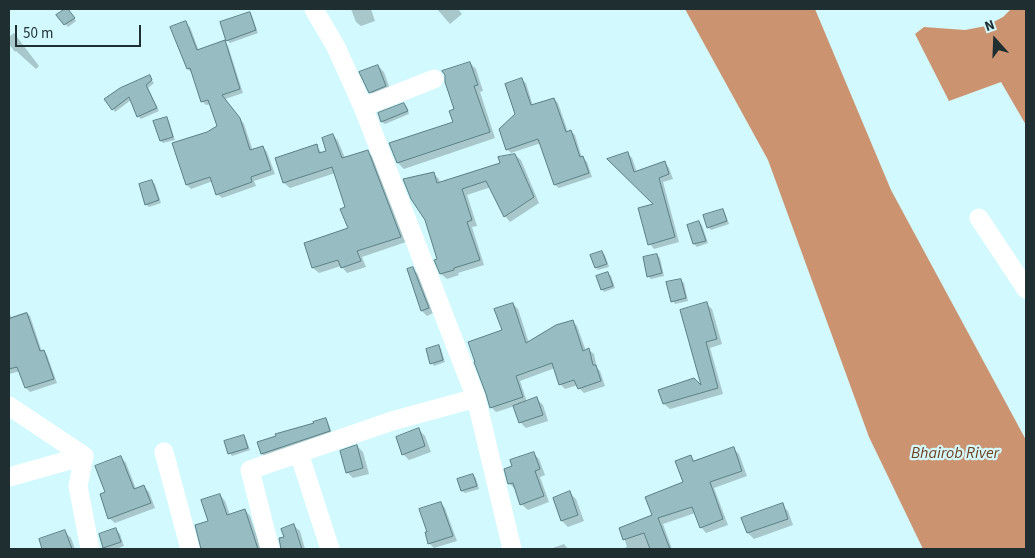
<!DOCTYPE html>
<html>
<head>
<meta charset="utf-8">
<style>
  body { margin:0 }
  #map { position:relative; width:1035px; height:558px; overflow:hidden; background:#d1f9fe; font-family:"Source Sans 3",sans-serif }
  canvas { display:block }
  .frame { position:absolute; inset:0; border:10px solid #1f2e30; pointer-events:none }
  .north { position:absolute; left:970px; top:15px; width:50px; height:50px; -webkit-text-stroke:4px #d1f9fe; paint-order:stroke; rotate:340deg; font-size:14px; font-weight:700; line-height:20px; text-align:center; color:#1f2e30 }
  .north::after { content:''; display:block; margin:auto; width:18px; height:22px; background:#1f2e30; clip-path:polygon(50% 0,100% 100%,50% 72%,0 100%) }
  .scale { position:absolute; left:15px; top:25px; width:126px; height:22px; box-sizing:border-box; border:2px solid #1f2e30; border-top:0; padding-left:6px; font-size:15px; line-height:18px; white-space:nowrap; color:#1f2e30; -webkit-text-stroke:4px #d1f9fe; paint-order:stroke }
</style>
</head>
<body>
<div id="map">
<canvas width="1035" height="558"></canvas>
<div class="frame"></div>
<div class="north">N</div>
<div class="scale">50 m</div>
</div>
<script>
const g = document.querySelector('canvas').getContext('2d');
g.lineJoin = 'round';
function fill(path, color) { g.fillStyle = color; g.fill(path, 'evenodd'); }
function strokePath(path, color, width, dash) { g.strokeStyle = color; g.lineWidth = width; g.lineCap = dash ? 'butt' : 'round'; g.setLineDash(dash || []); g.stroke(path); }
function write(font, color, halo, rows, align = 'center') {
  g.font = font + ' "Source Sans 3",sans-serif'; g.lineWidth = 4.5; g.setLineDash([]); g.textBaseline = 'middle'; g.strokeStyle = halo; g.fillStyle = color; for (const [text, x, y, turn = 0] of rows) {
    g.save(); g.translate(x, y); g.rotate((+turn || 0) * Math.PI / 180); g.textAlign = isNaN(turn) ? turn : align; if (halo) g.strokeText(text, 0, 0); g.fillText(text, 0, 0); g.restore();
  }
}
const water = new Path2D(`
  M685 9H815L891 190 1026 440V549H923L869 437 768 160Z
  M1011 9H1026V125L1001 82 949 101 915 34 924 27 965 30 986 26 1003 17Z`);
const shadow = new Path2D(`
  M61 9H67L76 21 68 27 58 15 63 11Z
  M351 9H371L375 21 361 26 356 22Z
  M437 9H458L462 14 450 24Z
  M250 14 252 16 258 33 230 43 227 40Z
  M186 23 190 27 199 51 224 42 228 46 243 93 225 99 244 124 253 151 263 147 267 152 275 174 254 181 256 186 222 198 217 194 213 181 191 189 187 185 173 144 207 133 219 127 211 104 206 105 202 101 192 73 188 69Z
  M14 33 39 66 36 69 16 51 15 52 9 44V37Z
  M470 63 476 69 483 91 480 92 495 138 404 169 398 163 391 144 454 123 456 110Z
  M378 66 384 72 391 92 376 98 370 92Z
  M149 77 154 83 148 88 159 111 141 119 138 116 131 100 115 112 113 109Z
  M522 80 526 83 533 106 554 99 558 103 568 132 571 131 575 135 582 158H583L587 162 592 177 559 188 555 185 541 143 511 153 507 149 517 115Z
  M404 104 407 107 409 114 385 124 382 122 379 114Z
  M166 118 169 121 175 140 163 143 161 141Z
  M333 135 338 141 345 158 367 151 373 157 406 242 362 257 366 267 347 273 341 266 319 273 313 268 306 244 350 229 347 207 335 173 290 188 284 183 316 146 322 153 328 152Z
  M628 154 632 158 637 172 665 163 669 168 673 179 663 182 679 242 654 249 650 244 655 205 610 160Z
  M515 155 521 160 539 203 510 222 505 216 491 187 467 195 477 226 472 227 484 265 458 273 459 275 447 279 441 274 439 260 433 173 439 179 440 183 502 163Z
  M152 182 155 184 161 203 149 207 146 204Z
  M723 210 725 213 729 224 711 230 708 227Z
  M699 222 702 225 708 243 697 247 694 244Z
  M602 252 605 255 609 267 598 270 596 267Z
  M657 255 660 258 664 276 651 279 648 276Z
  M413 269 418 274 433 313 427 316 422 311Z
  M608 274 611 276 615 288 604 292 602 289Z
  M681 280 684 283 688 301 675 304 673 301Z
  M513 304 518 309 529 343 572 321 577 326 586 351 589 350 594 354 597 368 600 371 605 386 584 393 579 388 578 385 565 389 560 384 555 368 520 381 527 402 537 399 543 405 548 421 526 428 520 422 515 406 496 412 491 407 503 331Z
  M706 304 712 309 722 344 710 348 723 394 670 409 664 404 704 389Z
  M9 312 11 317 26 312 30 316 42 352 44 351 47 355 57 383 30 392 26 388 20 371 9 374Z
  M438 347 441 349 445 362 434 366 432 363Z
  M325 419 328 422 332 433 265 456 262 454 258 442Z
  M419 430 425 436 431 452 409 460 403 454Z
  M244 436 246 439 250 450 232 456 230 453Z
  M357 446 363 452 369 474 353 478 347 472Z
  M734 449 739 454 747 476 714 488 728 525 706 533 701 527 695 513 663 524 672 549H622L627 547 621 528 654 516 684 483 690 457 696 462Z
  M533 453 539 459 545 475 540 477 549 502 528 510 521 504 515 489 509 483Z
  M121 457 126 463 136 489 143 486 149 492 155 508 115 523 109 518 107 493Z
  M473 475 476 478 479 489 465 493 462 491 459 480Z
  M570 493 576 499 584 521 568 527 562 521 554 498Z
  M220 495 225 501 230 515 245 510 250 516 261 549H203L202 548 209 522Z
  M441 503 445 508 457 541 434 548 430 544 426 533 428 532Z
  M782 505 788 511 793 525 754 539 748 533Z
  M294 526 300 531 305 549H282L280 539 286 538Z
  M116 530 120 534 124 546 116 549H102V547L104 546Z
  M65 532 71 538 75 549H43L40 539Z
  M564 544 568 549H550Z`);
const building = new Path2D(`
  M65 9H68L75 18 64 25 56 15Z
  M250 12 256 30 226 41 220 22Z
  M186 21 197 50 225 40 240 89 222 95 240 118 250 150 263 146 271 170 251 177 252 182 216 195 210 177 186 185 172 143 207 132 217 126 208 100 201 102 190 68 187 69 170 27Z
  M470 62 478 85 474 86 490 132 397 163 389 143 453 122 449 111 454 109 445 82V75L442 71Z
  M378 65 386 86 369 93 359 72Z
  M150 75 152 80 146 85 157 108 137 117 129 97 112 110 104 99 120 88Z
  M522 78 531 105 554 98 566 132 571 130 580 157 583 156 589 173 554 185 538 139 506 150 499 129 515 114 505 84Z
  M404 103 408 111 381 122 378 113Z
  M167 117 173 137 160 141 153 121Z
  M333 134 342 158 368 150 401 237 357 251 361 261 341 268 338 260 312 268 304 243 348 228 340 209 345 207 332 167 283 183 275 158 317 144 319 153 326 151 322 138Z
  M628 152 634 172 665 161 669 174 659 178 675 237 648 245 638 208 653 204 607 159Z
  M515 154 534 197 504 217 486 181 462 189 472 220 467 222 480 260 454 268V270L440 274 434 260 437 259 425 220 411 199 403 179 434 172 437 183 500 163 498 157Z
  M152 180 159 200 145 205 139 184Z
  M723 209 727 221 707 228 703 215Z
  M699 221 706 241 693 244 687 225Z
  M602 251 607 264 595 268 590 255Z
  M657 254 662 273 647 277 643 257Z
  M413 267 429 308 421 311 407 269Z
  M608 272 613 286 601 290 596 276Z
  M681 279 686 298 671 302 666 282Z
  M707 302 717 339 706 342 718 388 663 404 658 390 694 378 701 385 680 310Z
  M513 303 526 343 556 325 573 320 583 351 589 348 593 365H596L601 381 578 389 574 380 559 385 552 363 516 376 523 397 490 408 486 394 474 362H475L468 342 502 330 494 309Z
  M27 313 40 351 44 350 54 379 25 388 17 367 9 369V319Z
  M439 345 443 360 430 364 426 349Z
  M537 397 543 415 519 423 513 406Z
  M326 418 330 431 261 454 257 442 276 436 275 434 314 423 313 422Z
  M419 428 425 446 402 455 396 437Z
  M244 435 248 448 228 454 224 441Z
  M357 445 363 468 346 473 340 451Z
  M734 447 742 471 710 482 723 519 700 528 692 507 658 518 670 549H650L644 533 623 540 619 528 652 515 645 497 683 482 675 461 691 455 693 461Z
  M534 452 540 469 535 471 544 496 520 505 513 483 508 484 504 469 512 466 510 460Z
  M121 456 134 489 144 485 151 503 108 519 100 494 105 492 95 466Z
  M473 474 477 486 461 491 457 479Z
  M570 491 578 515 561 521 553 498Z
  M220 494 227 515 245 509 258 549H201L195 525 208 521 201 500Z
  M441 502 453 536 428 544 425 532H427L419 509Z
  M783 503 788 519 747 533 741 518Z
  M294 524 302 549H281L279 538 284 537 281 529Z
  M116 528 121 542 103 548 99 534Z
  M65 530 72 549H42L39 539Z`);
const minor = new Path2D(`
  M314 9 316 13 336 47 363 107 476 398 512 549
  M363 107 434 79
  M979 218 1026 289
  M9 406 84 456 78 486 90 549
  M164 452 190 549
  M299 453 330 549
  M9 477 84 456
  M270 549 250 470 392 421 476 398`);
const waterNames = [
  ["Bhairob River",955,454]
];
fill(water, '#cc9370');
fill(shadow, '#0003');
fill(building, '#97bdc2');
strokePath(building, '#5b8085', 1);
strokePath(minor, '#fff', 19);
write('italic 16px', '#743d18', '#d1f9fe', waterNames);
</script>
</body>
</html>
